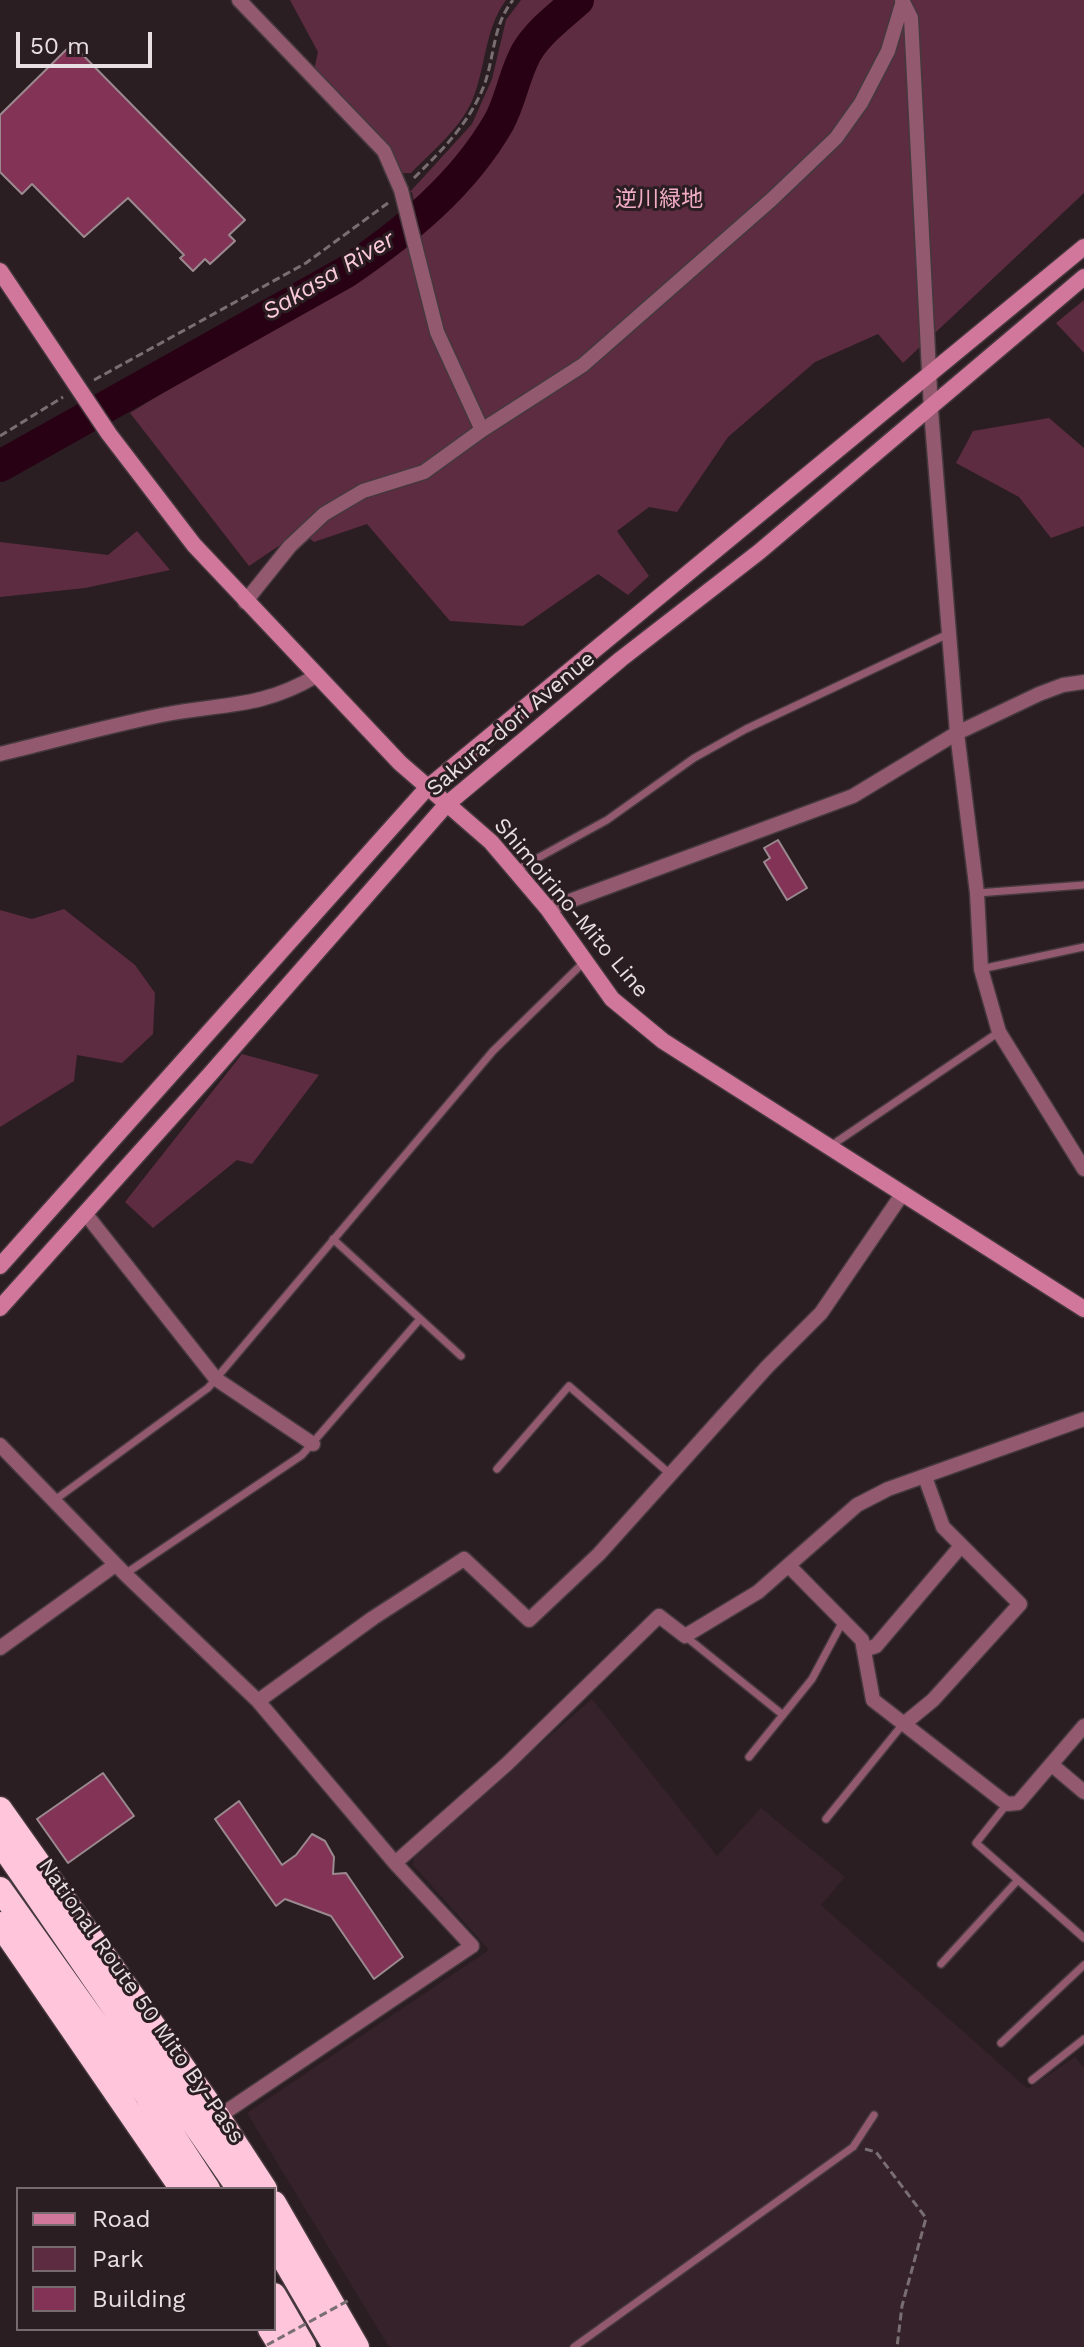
<!DOCTYPE html>
<html>
<head>
<meta charset="utf-8">
<style>
  body { margin:0 }
  #map { position:relative; width:1084px; height:2347px; overflow:hidden; background:#2b1e22; font-family:"Work Sans",sans-serif }
  canvas { display:block }
  .legend { position:absolute; left:16px; top:2187px; width:260px; height:144px; box-sizing:border-box; background:#2b1e22; border:2px solid #776b6f; margin:0; padding:10px 14px; list-style:none; font-size:24px; color:#e8dfe2 }
  .legend li { display:flex; align-items:center; gap:16px; height:40px }
  .legend b { width:40px; border:2px solid #776b6f }
  .scale { position:absolute; left:16px; top:32px; width:136px; height:36px; box-sizing:border-box; border:4px solid #e8dfe2; border-top:0; padding-left:10px; font-size:24px; line-height:28px; white-space:nowrap; color:#e8dfe2; -webkit-text-stroke:6px #2b1e22; paint-order:stroke }
</style>
</head>
<body>
<div id="map">
<canvas width="1084" height="2347"></canvas>
<ul class="legend">
<li><b style="height:10px;background:#d1779b"></b>Road</li>
<li><b style="height:22px;background:#5d2c40"></b>Park</li>
<li><b style="height:22px;background:#823356"></b>Building</li>
</ul>
<div class="scale">50 m</div>
</div>
<script>
const g = document.querySelector('canvas').getContext('2d');
g.lineJoin = 'round';
function fill(path, color) { g.fillStyle = color; g.fill(path, 'evenodd'); }
function strokePath(path, color, width, dash) { g.strokeStyle = color; g.lineWidth = width; g.lineCap = dash ? 'butt' : 'round'; g.setLineDash(dash || []); g.stroke(path); }
function write(font, color, halo, rows, align = 'center') {
  g.font = font + ' "Work Sans","Noto Sans JP",sans-serif'; g.lineWidth = 6; g.setLineDash([]); g.textBaseline = 'middle'; g.strokeStyle = halo; g.fillStyle = color; for (const [text, x, y, turn = 0] of rows) {
    g.save(); g.translate(x, y); g.rotate((+turn || 0) * Math.PI / 180); g.textAlign = isNaN(turn) ? turn : align; if (halo) g.strokeText(text, 0, 0); g.fillText(text, 0, 0); g.restore();
  }
}
const built = new Path2D(`
  M592 1699 717 1856 761 1808 845 1877 821 1905 1028 2089 1075 2057 1084 2068V2347H389L247 2113 489 1950 413 1865 414 1854Z`);
const green = new Path2D(`
  M290 0H506C484 30 486 68 472 101 459 130 432 151 411 173H403L389 147 314 70 318 52Z
  M521 0H1084V193L903 363 878 334 815 362 728 437 677 512 649 507 617 531 649 576 628 595 598 574 523 626 450 621 367 524 314 542 301 531 249 566 130 413 421 235 412 192 409 193 472 124 492 79 506 20Z
  M1084 300V353L1056 323Z
  M1049 418 1084 448V526L1051 538 1019 497 956 463 973 431Z
  M137 531 170 570 85 588 0 597V542L108 555Z
  M64 909 135 965 155 993 153 1034 122 1063 77 1055 74 1081 0 1127V910L32 919Z
  M242 1054 319 1075 252 1164 237 1160 153 1228 125 1202Z`);
const river = new Path2D(`
  M0 466 346 272C405 232 463 185 499 122 511 100 514 75 526 53 538 32 560 16 578 0`);
const building = new Path2D(`
  M72 44 245 220 229 235 235 241 210 264 205 259 193 271 180 258 184 255 128 198 84 237 32 184 22 194 0 172V115Z
  M778 840 807 888 787 900 764 862 770 858 764 848Z
  M103 1773 134 1816 68 1863 37 1819Z
  M239 1801 282 1865 296 1855 312 1834 325 1841 334 1857 333 1874 346 1873 403 1957 374 1979 331 1916 285 1899 276 1906 215 1819Z`);
const path = new Path2D(`
  M414 178C443 149 470 123 485 83 495 53 493 25 513 0
  M94 380 306 263 388 203
  M0 436 63 397
  M865 2149 876 2152 926 2218 902 2306 897 2347`);
const lane = new Path2D(`
  M516 870 607 820 694 758 746 729 948 634
  M977 893 1084 885
  M981 969 1084 947
  M829 1147 999 1032
  M333 1239 461 1356
  M497 1469 569 1386 670 1474
  M52 1502 208 1388 493 1051 584 962
  M125 1574 302 1455 420 1319
  M685 1636 783 1715
  M749 1757 812 1679 843 1621
  M1007 1804 976 1843 1084 1938
  M826 1819 903 1724
  M941 1964 1017 1881
  M1001 2043 1084 1965
  M1032 2080 1084 2039
  M574 2347 853 2147 874 2115`);
const street = new Path2D(`
  M239 0 384 151 401 190 437 332 482 430
  M902 0 911 18 931 410 957 733 977 893 981 969 999 1032 1084 1169
  M245 602 290 546 324 514 363 491 424 472 482 430 583 365 771 200 836 138 861 103 888 51 903 1
  M0 754C54 741 108 726 162 715 222 703 260 709 316 676
  M548 909 853 796 957 733 1039 694 1063 685 1084 682
  M85 1213 216 1379 313 1444
  M0 1445 125 1574 258 1701 395 1863 472 1946 218 2117
  M790 1567 862 1640 873 1700 1007 1804 1018 1803 1084 1726
  M0 1648 115 1565
  M864 1650 876 1646 961 1546
  M258 1701 373 1618 464 1559 529 1620 599 1554 767 1367 821 1313 903 1193
  M905 1723 933 1700 1020 1604 943 1527 925 1477
  M1052 1765 1084 1792
  M395 1863 507 1764 659 1616 685 1636 758 1592 857 1505 888 1489 1084 1419`);
const secondary = new Path2D(`
  M0 271 109 434 194 545 400 763 491 842 548 909 612 999 663 1041 1084 1309
  M0 1266 427 788 1084 247
  M0 1308 212 1072 446 805 621 659 759 552 1084 277`);
const highway = new Path2D(`
  M0 1809 218 2117 265 2189
  M0 1842 239 2189
  M0 1889 146 2094 208 2189
  M0 1924 182 2189
  M274 2203 357 2347
  M274 2242 335 2347
  M274 2295 304 2347
  M270 2329 281 2347`);
const pathBridge = new Path2D(`
  M267 2345 351 2299`);
const parkNames = [
  ["逆川緑地",659,200]
];
const streetNames = [
  ["Sakura-dori Avenue",511,724,-40],
  ["Shimoirino-Mito Line",571,908,50],
  ["National Route 50 Mito By-Pass",141,2001,55]
];
const waterNames = [
  ["Sakasa River",329,276,-31]
];
fill(built, '#36222a');
fill(green, '#5d2c40');
strokePath(river, '#280214', 32);
fill(building, '#823356');
strokePath(building, '#9a8a8f', 2);
strokePath(lane, '#45393d', 10);
strokePath(street, '#45393d', 17);
strokePath(secondary, '#45393d', 19);
strokePath(highway, '#45393d', 27);
strokePath(path, '#796e71', 3, [8, 4]);
strokePath(lane, '#92596f', 7);
strokePath(street, '#92596f', 14);
strokePath(secondary, '#d1779b', 16);
strokePath(highway, '#ffc5da', 24);
strokePath(pathBridge, '#796e71', 3, [8, 4]);
write('22px', '#f2adc6', '#2b1e22', parkNames);
write('22px', '#e8dfe2', '#2b1e22', streetNames);
write('italic 24px', '#fbcbdc', '#2b1e22', waterNames);
</script>
</body>
</html>
